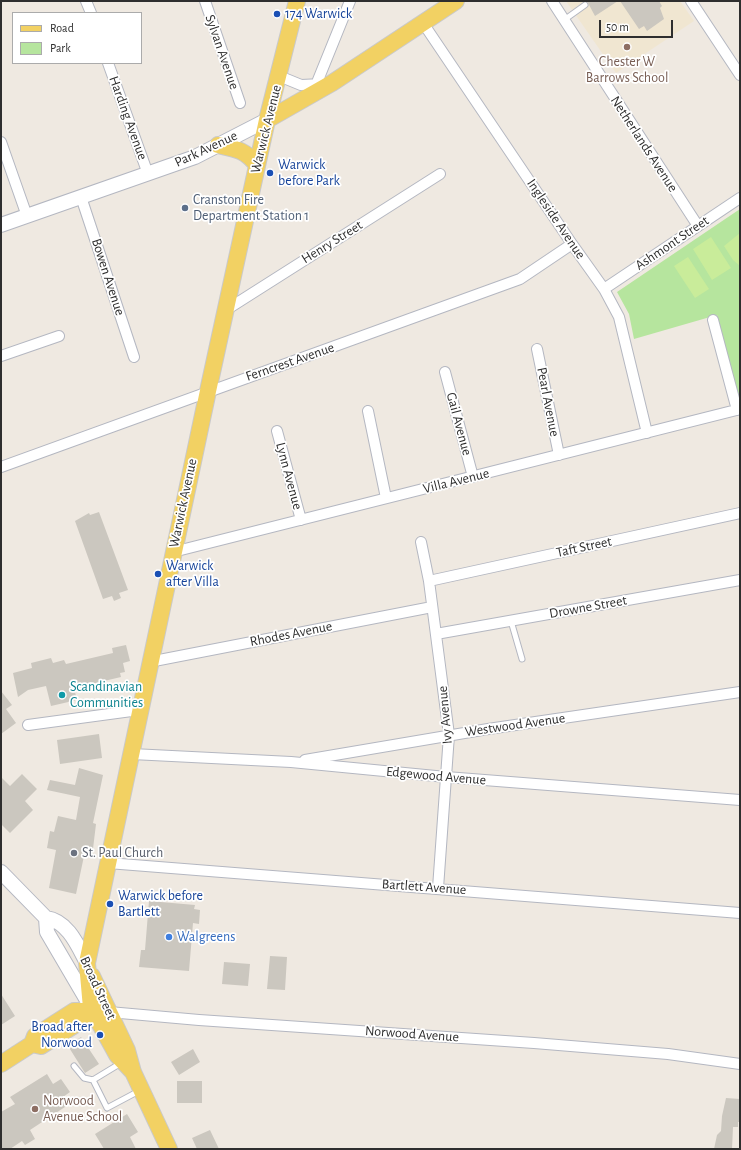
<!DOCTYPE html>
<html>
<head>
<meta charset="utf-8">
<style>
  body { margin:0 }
  #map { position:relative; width:741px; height:1150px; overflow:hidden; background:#efe9e1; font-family:"Alegreya Sans",sans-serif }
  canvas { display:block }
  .frame { position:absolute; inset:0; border:2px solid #2e2e2e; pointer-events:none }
  .legend { position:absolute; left:12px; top:12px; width:130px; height:52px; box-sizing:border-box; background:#fff; border:1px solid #ababab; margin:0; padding:5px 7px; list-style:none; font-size:12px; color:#2e2e2e }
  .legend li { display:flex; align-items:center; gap:8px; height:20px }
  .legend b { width:20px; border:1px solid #ababab }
  .scale { position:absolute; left:599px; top:20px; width:74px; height:18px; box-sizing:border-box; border:2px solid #2e2e2e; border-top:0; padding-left:5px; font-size:12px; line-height:14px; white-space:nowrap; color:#2e2e2e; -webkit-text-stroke:3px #fff; paint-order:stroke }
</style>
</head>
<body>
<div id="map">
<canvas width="741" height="1150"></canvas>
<div class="frame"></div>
<ul class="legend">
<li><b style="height:5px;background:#f2d163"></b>Road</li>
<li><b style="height:11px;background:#b6e59e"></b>Park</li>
</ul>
<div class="scale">50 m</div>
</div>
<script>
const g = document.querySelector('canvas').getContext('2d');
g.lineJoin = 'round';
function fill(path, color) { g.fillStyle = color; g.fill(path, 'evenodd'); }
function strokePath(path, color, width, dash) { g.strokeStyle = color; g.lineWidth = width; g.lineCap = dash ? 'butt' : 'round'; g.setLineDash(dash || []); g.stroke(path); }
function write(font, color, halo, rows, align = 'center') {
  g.font = font + ' "Alegreya Sans",sans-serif'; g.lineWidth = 3.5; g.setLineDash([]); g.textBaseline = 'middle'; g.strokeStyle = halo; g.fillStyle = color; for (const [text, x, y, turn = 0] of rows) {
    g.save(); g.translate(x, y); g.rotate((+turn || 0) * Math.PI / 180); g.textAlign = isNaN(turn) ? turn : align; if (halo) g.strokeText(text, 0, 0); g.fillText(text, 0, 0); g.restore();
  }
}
const education = new Path2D(`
  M566 1H680L694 21 616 73Z`);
const green = new Path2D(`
  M740 209V405L717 315 634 339 629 314 617 292Z`);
const pitch = new Path2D(`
  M740 233V266L733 260 724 246Z
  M711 237 731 268 712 280 693 249Z
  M688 257 709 289 695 298 674 266Z`);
const building = new Path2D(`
  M585 1H618L595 16 588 3Z
  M620 1H659L662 6 660 8 664 19 647 31 644 26 639 29Z
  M99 512 128 590 119 593 121 598 114 601 112 596 103 599 75 521 89 513 90 515Z
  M126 645 130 661 123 663 125 672 120 673 121 677 74 688 77 700 51 706 46 686 28 690 18 697 13 673 32 668 31 663 51 658 53 663 64 660 66 664 113 653 112 648Z
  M1 691 12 705 6 709 16 723 1 734Z
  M99 734 102 758 60 764 57 740Z
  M79 768 103 775 93 823 96 824 92 857 84 856 76 894 49 888 56 850 47 848 50 831 54 832 58 816 76 820 80 797 47 790 50 780 75 785Z
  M22 774 37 789 25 801 33 810 10 833 1 824V777L10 786Z
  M149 901 195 905 194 909 200 910 199 924 193 923 189 971 139 967 141 950H145Z
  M270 956 287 957 285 990 267 989Z
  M224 962 250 964 248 986 222 984Z
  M1 994 15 1016 1 1025Z
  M81 1037 99 1064 85 1073 68 1046Z
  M193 1049 200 1062 179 1075 171 1062Z
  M47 1074 53 1084 61 1079 70 1092 63 1097 68 1105 30 1130 35 1139 25 1145 22 1141 10 1149H1V1112L15 1104 10 1097Z
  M177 1081H202V1103H177Z
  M726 1098 740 1099V1122H738V1127H733L732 1149H714L717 1135 721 1131 722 1116Z
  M127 1114 138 1132 130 1137 136 1149H104L95 1134Z
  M210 1130 219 1149H197L192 1138Z`);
const service = new Path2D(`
  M564 20 585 5
  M511 621 522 659
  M121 1063 93 1080 107 1108 139 1091
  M74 1066 84 1078 93 1080`);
const minor = new Path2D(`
  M86 1 91 13
  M205 1 240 103
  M552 1 698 226
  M691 1 740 75
  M423 23 572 244 604 289 619 317 647 433
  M108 63 148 174
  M279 76 301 85 322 84
  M316 85 350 1
  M1 142 27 216
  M81 197 134 357
  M604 289 740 198
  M226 310 440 174
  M713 320 737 410
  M537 349 559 455
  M1 356 59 336
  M445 372 473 477
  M368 411 386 498
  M277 431 301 520
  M1 467 520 279 572 244
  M421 542 429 581 449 735 438 888
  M173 552 740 409
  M429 581 740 513
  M436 634 740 580
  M149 662 432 607
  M28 725 139 710
  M132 754 291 762 446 777 740 800
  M305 760 488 729 740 692
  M108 863 740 913
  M109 1012 199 1020 534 1043 668 1054 740 1064`);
const secondary = new Path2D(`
  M1 225 195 157 267 120
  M1 872 46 918C68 921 78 946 87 963
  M46 918 47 932 91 1007`);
const primary = new Path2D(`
  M267 120 332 83 456 1
  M218 145C237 149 245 150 257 165
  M92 976 127 1050 133 1072 169 1149
  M32 1044 41 1046 81 1021 85 1011
  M1 1064 32 1044 35 1036 74 1011H85L91 1008 102 1010
  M133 1072 117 1055 91 1008 87 963 208 391 267 120 297 1`);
const markers = [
  [277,14,4,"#1a4fb4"],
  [627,47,4,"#8d6e63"],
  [270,173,4,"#1a4fb4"],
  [185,208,4,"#5c6f8a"],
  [158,574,4,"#1a4fb4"],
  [62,695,4,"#0f9aa8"],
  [74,853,4,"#6b7280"],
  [110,904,4,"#1a4fb4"],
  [169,937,4,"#3f7fe0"],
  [100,1035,4,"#1a4fb4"],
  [35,1109,4,"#8d6e63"]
];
const transitNames = [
  ["174 Warwick",285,14],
  ["Warwick",278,165],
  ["before Park",278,181],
  ["Warwick",166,566],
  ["after Villa",166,582],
  ["Warwick before",118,896],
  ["Bartlett",118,912],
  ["Broad after",92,1027,"right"],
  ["Norwood",92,1043,"right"]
];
const streetNames = [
  ["Sylvan Avenue",222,52,71],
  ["Harding Avenue",128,118,70],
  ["Warwick Avenue",266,129,-76],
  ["Netherlands Avenue",644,144,57],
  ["Park Avenue",206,149,-25],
  ["Ingleside Avenue",556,219,56],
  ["Henry Street",332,242,-32],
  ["Ashmont Street",672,243,-34],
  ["Bowen Avenue",108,277,72],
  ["Ferncrest Avenue",290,362,-19],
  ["Pearl Avenue",548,402,79],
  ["Gail Avenue",459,424,75],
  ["Lynn Avenue",289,476,75],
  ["Villa Avenue",456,481,-14],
  ["Warwick Avenue",183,503,-78],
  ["Taft Street",584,547,-12],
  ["Drowne Street",588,607,-10],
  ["Rhodes Avenue",291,634,-11],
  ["Ivy Avenue",445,715,-95],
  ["Westwood Avenue",515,725,-8],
  ["Edgewood Avenue",436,776,5],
  ["Bartlett Avenue",424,887,4],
  ["Broad Street",98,988,65],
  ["Norwood Avenue",412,1034,4]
];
const educationNames = [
  ["Chester W",627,62],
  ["Barrows School",627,78],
  ["Norwood",43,1101,"left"],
  ["Avenue School",43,1117,"left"]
];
const serviceNames = [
  ["Cranston Fire",193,200],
  ["Department Station 1",193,216]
];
const cultureNames = [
  ["Scandinavian",70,687],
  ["Communities",70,703]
];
const worshipNames = [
  ["St. Paul Church",82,853]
];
const shopNames = [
  ["Walgreens",177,937]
];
fill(education, '#f0e6d1');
fill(green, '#b6e59e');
fill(pitch, '#c9ec9a');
fill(building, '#cbc7bf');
strokePath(service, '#b4b7c1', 7);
strokePath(minor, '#b4b7c1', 12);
strokePath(secondary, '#b4b7c1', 16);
strokePath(primary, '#c9c9c9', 18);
strokePath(service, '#fff', 5);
strokePath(minor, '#fff', 10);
strokePath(secondary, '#fff', 14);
strokePath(primary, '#f2d163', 16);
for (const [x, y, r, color] of markers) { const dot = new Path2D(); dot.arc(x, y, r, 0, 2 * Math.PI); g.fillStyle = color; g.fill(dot); strokePath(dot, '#fff', 1.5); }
write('14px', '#164399', '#fff', transitNames, 'left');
write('14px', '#2e2e2e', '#fff', streetNames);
write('14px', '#785e54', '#fff', educationNames);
write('14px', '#4e5e75', '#fff', serviceNames, 'left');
write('14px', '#0d838f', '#fff', cultureNames, 'left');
write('14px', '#5b616d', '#fff', worshipNames, 'left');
write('14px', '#366cbe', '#fff', shopNames, 'left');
</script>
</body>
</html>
